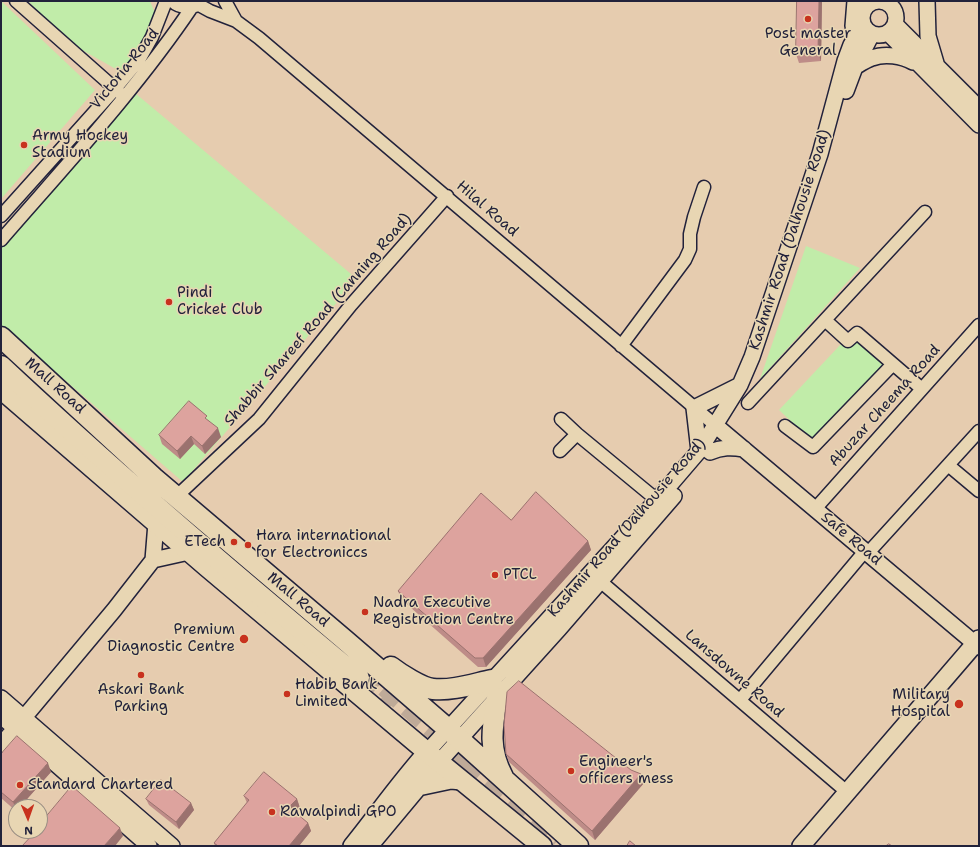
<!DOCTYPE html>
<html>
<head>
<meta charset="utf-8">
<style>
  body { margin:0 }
  #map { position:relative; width:980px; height:847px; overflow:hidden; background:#e6ccaf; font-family:"Shantell Sans",sans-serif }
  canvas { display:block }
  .frame { position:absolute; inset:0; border:2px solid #22223b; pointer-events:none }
  .north { position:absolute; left:8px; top:799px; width:40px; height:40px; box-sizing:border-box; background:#e8d6b3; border:1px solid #998e83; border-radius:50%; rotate:178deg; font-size:11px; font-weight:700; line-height:16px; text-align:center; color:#22223b }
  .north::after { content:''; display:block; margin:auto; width:14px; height:18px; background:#c8321e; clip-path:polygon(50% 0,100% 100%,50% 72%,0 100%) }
</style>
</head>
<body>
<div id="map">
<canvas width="980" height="847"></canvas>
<div class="frame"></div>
<div class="north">N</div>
</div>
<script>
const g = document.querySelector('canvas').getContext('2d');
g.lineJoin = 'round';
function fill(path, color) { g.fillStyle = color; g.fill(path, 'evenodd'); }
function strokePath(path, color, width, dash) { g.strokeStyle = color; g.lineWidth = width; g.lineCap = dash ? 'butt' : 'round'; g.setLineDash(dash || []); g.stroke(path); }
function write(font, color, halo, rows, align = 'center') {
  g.font = font + ' "Shantell Sans",sans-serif'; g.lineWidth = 3; g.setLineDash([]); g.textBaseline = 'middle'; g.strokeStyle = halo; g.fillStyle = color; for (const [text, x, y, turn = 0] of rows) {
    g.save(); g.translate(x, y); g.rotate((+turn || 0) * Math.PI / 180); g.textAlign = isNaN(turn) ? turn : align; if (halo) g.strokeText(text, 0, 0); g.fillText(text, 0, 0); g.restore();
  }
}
const green = new Path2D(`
  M1 1 95 90 1 199Z
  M28 1H150L157 18 152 35 123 73 75 46 52 27Z
  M135 93 357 279 183 482 1 325V248Z
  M806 246 860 268 760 379Z
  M856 339 885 366 812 441 779 410 842 343 848 348Z`);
const trunkTunnel = new Path2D(`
  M359 678 391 706
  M385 687 479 770
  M461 766 553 846`);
const minor = new Path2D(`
  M16 1 120 93
  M172 1C179 8 189 8 199 5
  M225 1 236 21
  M870 1 871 3
  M199 5 210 11 236 21 259 38 715 425
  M1 216 115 89 139 60 152 37 166 1
  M1 240C67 164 136 90 192 7
  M825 320 848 341 857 333 922 389
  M621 346 685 260 690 249V234L694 217 704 187
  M748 403 925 212
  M561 419 577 434 657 500
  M785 426 813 447 893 364
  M560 451 577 434
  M948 465 979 491
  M177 496 259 419 351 305 447 196
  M815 509 979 325
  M868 553 979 431
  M600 581 847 792
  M740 700 865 551`);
const tertiary = new Path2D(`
  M862 18a17 17 0 1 1 34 0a17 17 0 1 1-34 0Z
  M927 1 928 36 936 63
  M895 24 979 108
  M853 26 855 1
  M888 33 979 125
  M855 67C860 64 866 60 872 58 885 53 902 56 913 62
  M846 91 855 67 872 34
  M715 425 979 647
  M699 451 694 408 740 385
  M710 452C722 447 731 447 744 449
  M153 560 189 552
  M1 698 172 846
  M1 716 149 846
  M1 745 114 610 153 560 156 523
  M427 752 657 500 699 451 740 385 752 357 820 154 845 61 851 45 863 24
  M439 762 559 629 674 496`);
const secondary = new Path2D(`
  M418 787 451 780 462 781
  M352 846C377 815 400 782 427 752
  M369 846 439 762
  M801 846 979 639`);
const primary = new Path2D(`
  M1 389 207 567 439 762 542 846`);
const trunk = new Path2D(`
  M1 337 154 478 346 641 448 729 578 846
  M1 366C116 474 237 577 359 678
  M391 667C400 674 422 688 433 689 452 691 473 684 492 680
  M497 698C492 728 488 749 503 777`);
const wall = new Path2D(`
  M822 1 821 61 799 63 796 54Z
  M208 420 221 437 205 454 194 444 180 459 162 444 159 435Z
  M511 520 588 541 591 550 486 667H478L401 599 398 591Z
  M1 754 51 772 20 807H16V811L1 798Z
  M506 754 644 783 595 840 509 762Z
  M244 796 297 799 300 808 295 812 308 823 311 831 299 846H215L214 843 247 803Z
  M146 799 191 803 194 810 179 829 149 805Z`);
const shadedWall = new Path2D(`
  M819 1H822L821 61 818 53Z
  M218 428 221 437 205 454 202 446Z
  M191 436 194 444 180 459 177 451Z
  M588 541 591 550 486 667 483 658Z
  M48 763 51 772 20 807H16V809L13 802Z
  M641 774 644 783 595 840 592 831Z
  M297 799 300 808 292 815 289 807Z
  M191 803 194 810 179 829 176 822Z
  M308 823 311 831 299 846H289Z
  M120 828 123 836 115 846H104Z`);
const building = new Path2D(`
  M797 1H819L818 53 796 54Z
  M189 401 207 416 205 418 218 428 202 446 191 436 177 451 159 435Z
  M536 492 588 541 483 658H475L398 591 481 493 511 520Z
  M519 681 631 770 641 774 592 831 506 754 504 725 507 692Z
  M17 736 48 763 13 802 1 792V754Z
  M264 772 297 799 289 807 308 823 289 846H218L214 843 249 800 244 796Z
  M161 780 191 803 176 822 146 799Z
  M72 786 120 828 104 846H22L36 831H40V824Z
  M630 841 636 846H627Z
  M889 844 892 846H886Z`);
const markers = [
  [808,19,4,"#c8321e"],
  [24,145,4,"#c8321e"],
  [169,302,4,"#c8321e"],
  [234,542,4,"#c8321e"],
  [248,545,4,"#c8321e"],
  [495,575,4,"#c8321e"],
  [365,612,4,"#c8321e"],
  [244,639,5,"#c8321e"],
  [141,675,4,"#c8321e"],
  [287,694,4,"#c8321e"],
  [959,704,5,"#c8321e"],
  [571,771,4,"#c8321e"],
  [20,785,4,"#c8321e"],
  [272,812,4,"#c8321e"]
];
const poiNames = [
  ["Post master",808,34,"center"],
  ["General",808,51,"center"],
  ["Army Hockey",32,136],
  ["Stadium",32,153],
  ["Pindi",177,293],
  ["Cricket Club",177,310],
  ["Hara international",256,536],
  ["for Electroniccs",256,553],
  ["ETech",226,542,"right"],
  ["PTCL",503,575],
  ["Nadra Executive",373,603],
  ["Registration Centre",373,620],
  ["Premium",235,630,"right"],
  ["Diagnostic Centre",235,647,"right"],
  ["Habib Bank",295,685],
  ["Limited",295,702],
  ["Askari Bank",141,690,"center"],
  ["Parking",141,707,"center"],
  ["Military",950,695,"right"],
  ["Hospital",950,712,"right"],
  ["Engineer's",579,762],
  ["officers mess",579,779],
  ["Standard Chartered",28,785],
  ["Rawalpindi GPO",280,812]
];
const streetNames = [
  ["Victoria Road",125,69,-51],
  ["Hilal Road",487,209,41],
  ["Kashmir Road (Dalhousie Road)",790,240,-72],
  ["Shabbir Shareef Road (Canning Road)",318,320,-49],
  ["Mall Road",55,386,42],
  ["Abuzar Cheema Road",885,406,-48],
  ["Kashmir Road (Dalhousie Road)",627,528,-49],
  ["Safe Road",851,539,40],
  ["Mall Road",298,600,40],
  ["Lansdowne Road",734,674,41]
];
fill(green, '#c1eca9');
strokePath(trunkTunnel, '#bfaa98', 20, [20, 10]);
strokePath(minor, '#22223b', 15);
strokePath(tertiary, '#22223b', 18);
strokePath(secondary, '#22223b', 20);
strokePath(primary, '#22223b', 22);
strokePath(trunk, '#22223b', 23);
strokePath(minor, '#e8d6b3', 12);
strokePath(tertiary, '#e8d6b3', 15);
strokePath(secondary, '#e8d6b3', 17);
strokePath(primary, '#e8d6b3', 19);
strokePath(trunk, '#e8d6b3', 20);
fill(wall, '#be8c88');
fill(shadedWall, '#9b726f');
fill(building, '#dda39e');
strokePath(building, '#9b726f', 1);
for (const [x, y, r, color] of markers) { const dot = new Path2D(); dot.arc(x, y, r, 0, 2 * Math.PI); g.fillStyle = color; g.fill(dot); strokePath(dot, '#e8d6b3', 1.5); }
write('15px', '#22223b', '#e8d6b3', poiNames, 'left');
write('15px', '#22223b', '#e8d6b3', streetNames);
</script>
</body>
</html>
